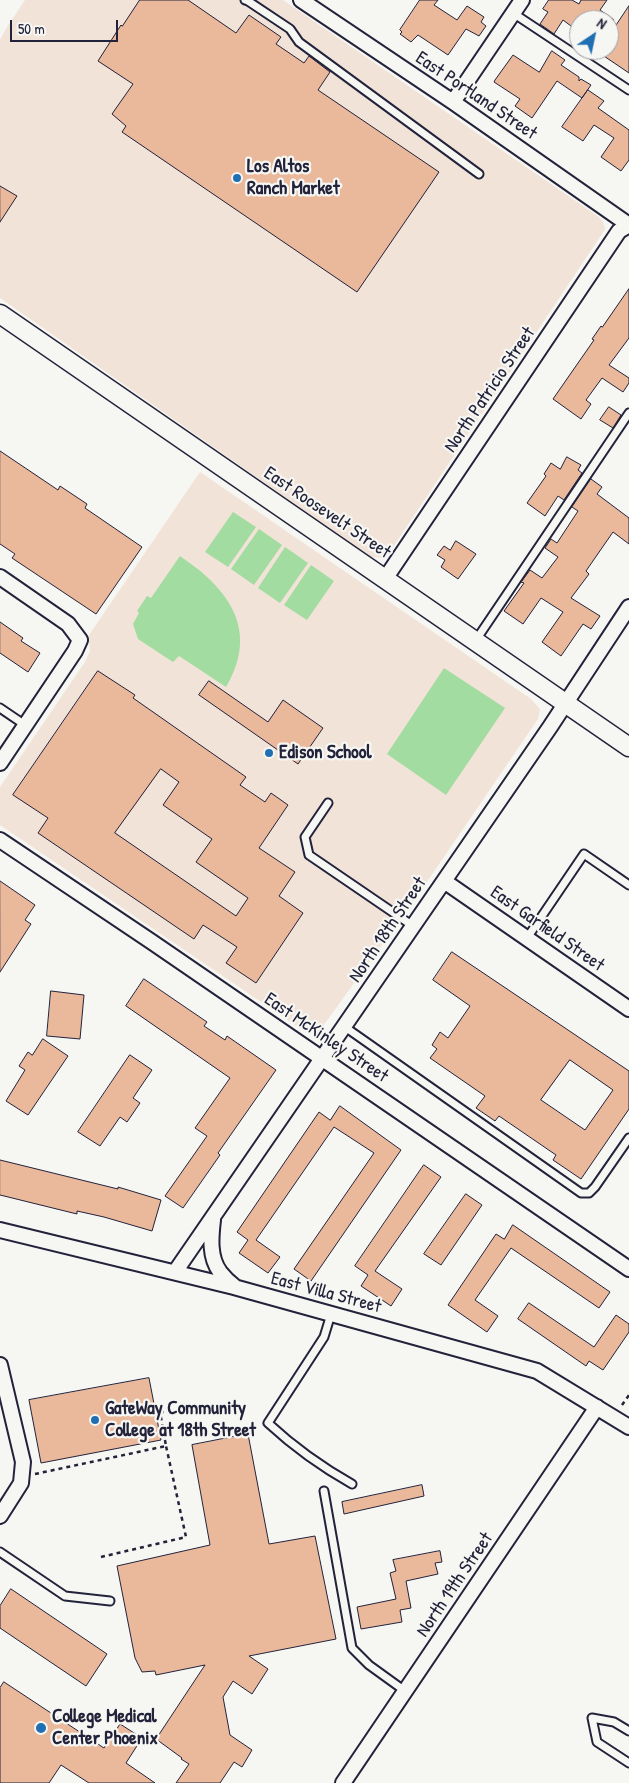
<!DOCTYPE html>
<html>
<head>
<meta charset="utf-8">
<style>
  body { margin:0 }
  #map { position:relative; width:629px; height:1783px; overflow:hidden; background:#f6f6f2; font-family:"Patrick Hand",sans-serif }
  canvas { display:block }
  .north { position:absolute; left:569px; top:10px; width:50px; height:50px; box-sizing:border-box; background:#f6f6f2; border:1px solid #a1a1a9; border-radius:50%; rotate:34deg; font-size:14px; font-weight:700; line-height:20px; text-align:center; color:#22223b }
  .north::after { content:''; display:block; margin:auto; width:18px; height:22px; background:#1f6fb2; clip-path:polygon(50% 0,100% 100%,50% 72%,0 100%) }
  .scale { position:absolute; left:10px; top:20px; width:108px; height:22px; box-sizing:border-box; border:2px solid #22223b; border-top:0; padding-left:6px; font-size:15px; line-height:18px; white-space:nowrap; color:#22223b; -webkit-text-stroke:4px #f6f6f2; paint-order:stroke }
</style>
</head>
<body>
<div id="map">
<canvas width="629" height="1783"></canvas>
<div class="north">N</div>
<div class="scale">50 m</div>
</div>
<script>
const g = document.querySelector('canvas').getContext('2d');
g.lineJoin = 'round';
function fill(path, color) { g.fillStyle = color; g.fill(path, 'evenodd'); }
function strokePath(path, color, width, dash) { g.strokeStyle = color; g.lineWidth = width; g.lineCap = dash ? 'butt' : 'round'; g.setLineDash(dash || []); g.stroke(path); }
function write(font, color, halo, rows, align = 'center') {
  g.font = font + ' "Patrick Hand",sans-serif'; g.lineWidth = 4.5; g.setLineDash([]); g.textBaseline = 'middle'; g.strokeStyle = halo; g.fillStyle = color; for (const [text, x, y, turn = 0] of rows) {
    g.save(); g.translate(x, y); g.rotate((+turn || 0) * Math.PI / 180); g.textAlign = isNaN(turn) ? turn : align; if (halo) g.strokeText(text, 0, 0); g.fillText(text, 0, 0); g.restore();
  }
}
const built = new Path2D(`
  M25 0H283L599 217 603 222 605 229 602 234 389 553 384 558 371 557 0 298V40L7 27Z
  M200 472 531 699 540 709 538 719 420 892 318 1033 304 1031 0 825V787L85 662 90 651 89 635Z`);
const green = new Path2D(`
  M233 512 256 527 228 567 205 552Z
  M259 529 282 545 254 585 231 569Z
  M285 547 308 563 280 603 258 588Z
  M180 556C189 563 199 569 207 577 242 609 251 645 226 687L179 656 173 662 138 639 133 624 139 613 137 611 147 596 151 598Z
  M311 565 334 581 307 620 284 605Z
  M444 668 505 708 446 795 387 754Z`);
const building = new Path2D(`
  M140 0H188L236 33 249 15 281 37 276 44 304 63 309 56 330 72 318 90 439 172 357 292 122 132 126 126 112 114 133 84 98 61 121 25 122 26Z
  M420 0H438L434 5 457 20 467 6 484 17 481 22 486 26 479 36 466 29 448 55 418 35 411 42 400 34 402 32 400 30Z
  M549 0H572L579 4 581 0H607L600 10 614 20H579V32L563 20 554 34 540 24 548 12 543 9Z
  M629 6V73L595 50H609V36Z
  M552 51 565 60 561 65 579 77V81L581 79 591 85 582 98 557 81 532 118 515 106 520 99 494 82 495 80 513 55 539 72Z
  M588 90 604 101 598 108 629 130V160L621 171 601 157 614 138 594 125 583 141 562 127Z
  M0 186 17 196 0 222Z
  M629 289V338L609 365 629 378V383L623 392 602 378 586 400 591 404 581 419 553 399 594 340 592 339 601 326 602 327Z
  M609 407 621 415 613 428 600 420Z
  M0 451 58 490 60 486 87 504 85 508 142 547 96 614 12 558 15 554 0 544Z
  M567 457 581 465 578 470 582 473 564 500 558 496 545 516 527 503 546 476 544 474 551 463 560 469Z
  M591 479 602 487 597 494 629 518V544L613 532 586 571 589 574 571 598 600 616 591 629 583 624 561 656 542 642 563 612 541 598 523 624 504 611 524 583 521 582 530 570 542 578 558 557 545 548 551 539 557 543 578 511 572 507Z
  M456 541 476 554 458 579 441 567 445 560 437 555 444 546 450 550Z
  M0 622 23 638 21 641 40 653 28 672 0 653Z
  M98 671 135 695 133 698 246 777 240 785 265 802 271 793 288 805 259 848 295 872 279 896 303 913 256 983 226 963 237 947 203 925 194 939 38 833 48 818 13 795ZM161 769 179 782 163 805 212 839 196 862 248 898 236 916 115 833Z
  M209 681 268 722 283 700 323 728 298 764 199 695Z
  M0 881 35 905 25 920 31 924 0 972Z
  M452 952 629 1071V1109L581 1179 553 1160 556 1155 499 1116 495 1121 476 1108 485 1096 430 1058 437 1049 432 1045 440 1032 448 1038 470 1006 433 980ZM570 1060 613 1090 585 1130 541 1100Z
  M144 979 207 1022 204 1026 225 1040 227 1036 276 1070 218 1153 220 1155 183 1208 165 1196 207 1136 195 1128 230 1078 126 1006Z
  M51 991 84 995 80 1039 47 1036Z
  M43 1039 68 1056 28 1115 6 1101 25 1070 19 1066 28 1052 32 1055Z
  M130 1055 152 1070 133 1098 140 1103 127 1122 120 1117 100 1146 78 1132Z
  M340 1106 401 1150 311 1281 294 1269 374 1153 334 1127 256 1240 280 1257 268 1273 239 1253 248 1240 237 1232 319 1112 330 1120Z
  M0 1160 118 1189V1187L161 1200 152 1231 104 1217 77 1211V1214L0 1195Z
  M424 1165 441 1177 375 1271 402 1289 391 1306 361 1286 368 1275 355 1266Z
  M466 1194 482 1205 441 1265 424 1254Z
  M513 1225 610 1292 599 1308 511 1248 475 1300 498 1316 487 1332 448 1305 496 1234 504 1239Z
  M529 1303 594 1347 616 1315 629 1324V1332L603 1370 589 1361 586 1366 518 1319Z
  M149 1378 161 1440 41 1463 29 1400Z
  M248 1434 269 1544 315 1536 336 1639 249 1656 268 1669 252 1694 233 1681 223 1697 230 1735 252 1750 242 1767 234 1762 220 1783H176L189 1764 181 1759 182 1758 156 1739 205 1665 156 1675 155 1671 142 1672 135 1658 117 1566 210 1545 192 1445Z
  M422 1485 424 1496 344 1514 342 1502Z
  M440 1551 442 1562 435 1563 438 1574 406 1581 411 1608 400 1610 402 1622 361 1629 357 1607 396 1599 390 1573 396 1571 393 1560Z
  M11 1589 107 1654 86 1686 0 1628V1606Z
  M4 1682 104 1748 120 1724 142 1738 126 1763 155 1783H89L61 1765 49 1783H0V1688Z`);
const path = new Path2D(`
  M622 1405 629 1395
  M35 1474 166 1446 160 1412 211 1413
  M101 1557 186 1537 166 1446`);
const service = new Path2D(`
  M245 0 248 1 290 29 299 42 479 174
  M513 13 629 90
  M476 640 629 413
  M0 708 25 725
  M328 803 305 837 309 855 413 926
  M527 938 584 854 629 885
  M345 1027 581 1193H589L595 1187 629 1138
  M331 1314 324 1337 268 1423C295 1448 320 1466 352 1484
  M324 1491 352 1648 369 1665 405 1691
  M0 1552 65 1596 110 1601
  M629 1731 614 1722 592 1718 597 1742 629 1763`);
const minor = new Path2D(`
  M301 0 453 102 629 225
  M453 102 522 0
  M0 577 68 624 80 640 75 651 0 763
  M385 579 619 231 629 225
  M0 840 152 942 629 1269
  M444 881 629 1009
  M213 1220C211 1237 209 1257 220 1272 224 1277 229 1282 234 1286
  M0 1230 234 1287 537 1371 629 1427
  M175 1272 550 727 629 607
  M0 1365 23 1462 21 1483 0 1516
  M343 1783 597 1407`);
const tertiary = new Path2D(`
  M0 314 629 747`);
const markers = [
  [237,178,5,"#1f6fb2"],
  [269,753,5,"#1f6fb2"],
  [95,1420,5,"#1f6fb2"],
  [41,1728,6,"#1f6fb2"]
];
const streetNames = [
  ["East Portland Street",476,96,34],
  ["North Patricio Street",490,390,-56],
  ["East Roosevelt Street",327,513,34],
  ["East Garfield Street",547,929,35],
  ["North 18th Street",388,930,-56],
  ["East McKinley Street",326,1038,34],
  ["East Villa Street",326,1293,15],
  ["North 19th Street",455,1585,-56]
];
const poiNames = [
  ["Los Altos",247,167],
  ["Ranch Market",247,189],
  ["Edison School",279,753],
  ["GateWay Community",105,1409],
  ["College at 18th Street",105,1431],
  ["College Medical",52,1717],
  ["Center Phoenix",52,1739]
];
fill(built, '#f2e3d8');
fill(green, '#a3dca1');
fill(building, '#eab89b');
strokePath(building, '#22223b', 1);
strokePath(service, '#22223b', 11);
strokePath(minor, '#22223b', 18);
strokePath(tertiary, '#22223b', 21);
strokePath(path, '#22223b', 2.5, [4, 4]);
strokePath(service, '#f6f6f2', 7);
strokePath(minor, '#f6f6f2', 14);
strokePath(tertiary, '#f6f6f2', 18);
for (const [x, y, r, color] of markers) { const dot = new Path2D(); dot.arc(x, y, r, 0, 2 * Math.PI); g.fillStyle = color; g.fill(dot); strokePath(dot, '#f6f6f2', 2); }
write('19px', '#22223b', '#f6f6f2', streetNames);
write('bold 19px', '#22223b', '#f6f6f2', poiNames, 'left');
</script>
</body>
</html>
